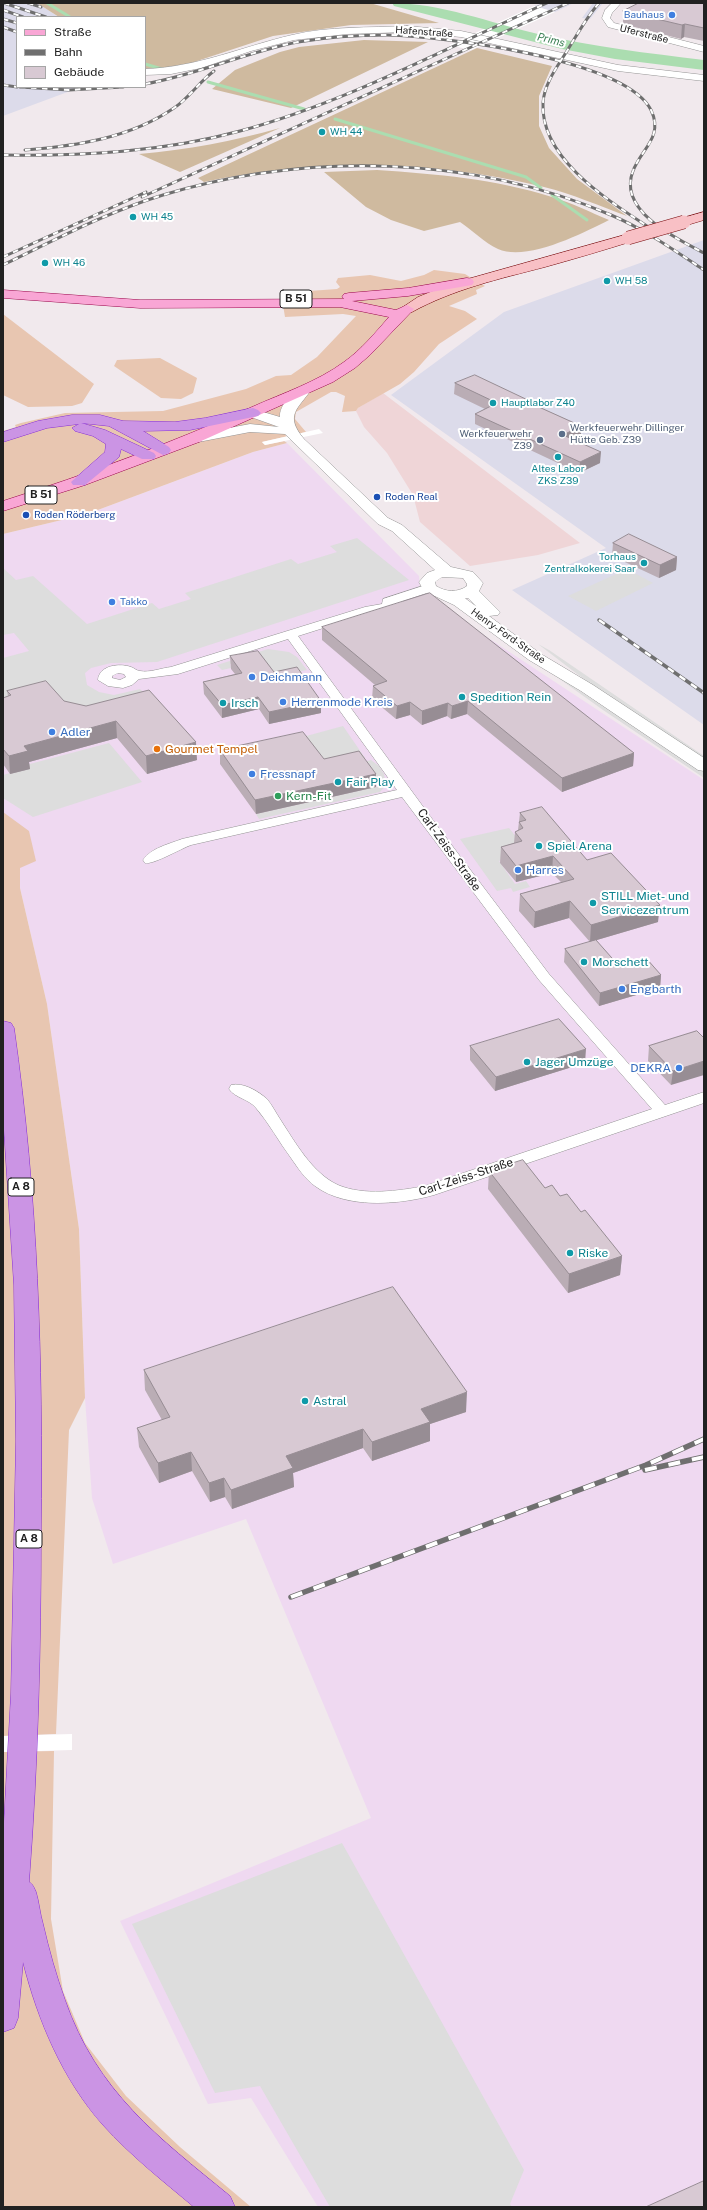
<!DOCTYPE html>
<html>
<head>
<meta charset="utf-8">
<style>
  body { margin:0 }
  #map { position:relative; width:707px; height:2210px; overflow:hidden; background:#f1e9ed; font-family:"Public Sans",sans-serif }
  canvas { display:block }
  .frame { position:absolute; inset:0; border:4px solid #212121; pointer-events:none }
  .legend { position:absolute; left:16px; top:16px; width:130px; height:72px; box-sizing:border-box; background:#fff; border:1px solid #a6a6a6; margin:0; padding:5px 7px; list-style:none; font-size:12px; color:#212121 }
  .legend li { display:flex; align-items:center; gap:8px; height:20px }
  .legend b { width:20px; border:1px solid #a6a6a6 }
</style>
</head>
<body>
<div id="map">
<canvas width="707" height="2210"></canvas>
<div class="frame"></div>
<ul class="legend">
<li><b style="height:5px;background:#f9a6d5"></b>Straße</li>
<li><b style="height:5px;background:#6f6f6f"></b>Bahn</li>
<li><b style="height:11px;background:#d8c9d3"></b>Gebäude</li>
</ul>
</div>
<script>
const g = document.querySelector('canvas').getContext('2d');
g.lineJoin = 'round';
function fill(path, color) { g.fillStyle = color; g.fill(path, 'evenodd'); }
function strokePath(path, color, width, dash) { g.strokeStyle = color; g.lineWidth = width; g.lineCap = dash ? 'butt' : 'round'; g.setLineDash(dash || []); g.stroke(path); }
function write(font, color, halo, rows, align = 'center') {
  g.font = font + ' "Public Sans",sans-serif'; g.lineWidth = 4; g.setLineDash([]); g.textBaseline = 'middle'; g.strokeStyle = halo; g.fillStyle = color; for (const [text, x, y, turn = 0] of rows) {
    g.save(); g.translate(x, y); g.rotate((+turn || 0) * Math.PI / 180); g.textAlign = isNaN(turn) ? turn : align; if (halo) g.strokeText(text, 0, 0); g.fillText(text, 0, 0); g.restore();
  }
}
const commercial = new Path2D(`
  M287 443 419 576 420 590 432 601 704 780V2207H318L251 2098 208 2104 120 1921 371 1818 246 1519 113 1564 92 1498 85 1398 79 1229 47 1004 20 888V868L3 812V534L87 514 253 452Z`);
const industrial = new Path2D(`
  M3 3H37L59 17H17V87H81L3 116Z
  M542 3H574L555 12 534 6Z
  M593 3H603L590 19 582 18Z
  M704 240V725L512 590 606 548 391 395 504 312Z`);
const farmland = new Path2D(`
  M383 393 580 543 538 555 470 566 420 522 413 495 387 453 364 427 356 411 358 408Z`);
const grass = new Path2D(`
  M434 270 465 274 485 286 476 290 477 294 449 306 465 311 477 319 439 344 414 372 400 384 358 408 356 411 342 412 345 396 336 392H331L296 412 295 419 306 432 262 442 265 445 284 441 287 443 253 452 87 514 3 534V431L16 427 15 425 21 423 65 413 163 411 246 389 276 376 291 375 317 357 356 316 343 314 285 317 281 293 337 289 340 287 336 282 338 278 370 275 401 281 424 275Z
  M3 314 94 384 82 403 72 406 28 407 3 395Z
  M160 358 197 378 193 393 181 399 161 398 114 366 117 360Z
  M3 812 29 831 36 861 20 868V888L47 1004 79 1229 85 1398 69 1430 56 1734 3 1736Z
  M54 1751 51 1919 63 1991 85 2043 126 2096 180 2147 251 2207H3V1752Z`);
const forest = new Path2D(`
  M37 3H370L439 23 351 25 273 36 191 63 163 68 145 69V17H59Z
  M364 40 428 42 291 108 212 89 235 70 280 52 299 47Z
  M477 48 552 66 539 96V126L549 148 577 179 627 216C600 206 572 194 544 187 434 160 315 158 204 182L198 178Z
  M280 128 180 172 139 154C187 150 233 141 280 128Z
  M377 170C437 174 495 179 552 197 572 203 590 212 609 220 583 233 527 262 498 249 485 243 472 230 460 222L424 231 391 220 366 207 324 172Z`);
const parking = new Path2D(`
  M357 538 409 580 157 662 111 663 91 668 85 673 87 685 99 692 114 695 140 689 153 702 84 720 3 707V658L29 651 14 633 3 635V568L16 580 33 576 87 624 152 603 159 609 191 599 185 593 291 559 298 564 337 552 330 546Z
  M627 569 653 583 596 611 568 596Z
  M538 644 549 650 704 756V761L598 690Z
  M268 649 289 652 297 657 307 670 276 676 262 658 230 664 231 668 222 670 217 665Z
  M540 665 704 772V778L603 710Z
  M343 726 365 758 319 767 299 738Z
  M109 743 142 782 33 817 3 798V775L27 768 26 765Z
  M371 760 379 766 384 774 386 785 380 792 259 819 256 814 380 786 363 762Z
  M509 828 517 838 514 858 499 861 515 884 526 881 530 887 513 892 511 888 497 891 460 839Z
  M342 1843 524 2170 510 2204 512 2207H330L260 2086 215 2093 132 1924Z`);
const pier = new Path2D(`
  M534 6 555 12 471 50 449 45Z
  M319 429 323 433 265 445 262 442Z
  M72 1734V1750L3 1752V1736Z`);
const stream = new Path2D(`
  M47 3 70 17
  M145 64 162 69
  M208 82 304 109
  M335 119 526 177 541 188
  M552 195 587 220`);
const river = new Path2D(`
  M392 3C441 3 490 23 538 34 593 47 648 53 704 60V70L615 59 562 49 394 6Z`);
const minor = new Path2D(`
  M612 3H621L612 13 610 18 614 23 704 46V52L608 27 602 18 605 10Z
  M407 26 461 31 618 65 704 75V81L618 71 461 37 407 32 347 34 294 40 251 51 201 68 171 74 145 75V69C198 67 241 47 292 35 329 26 369 28 407 26Z
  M429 584 435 588 433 591 403 601 406 604 404 607 371 613 298 636 438 827 549 974 665 1105 704 1092V1103L434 1195C398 1205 346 1209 315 1186 305 1179 298 1168 291 1158 279 1142 269 1123 256 1108 249 1099 235 1098 229 1089L231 1085C243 1082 258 1091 267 1099 272 1105 276 1113 280 1119 295 1142 312 1173 338 1185 364 1196 398 1191 425 1186L652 1109 539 980 402 797 191 845C180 849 153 865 145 863L143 860C151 848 169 844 182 839L397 790 288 639 178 674 139 679 132 685 123 688 108 686 98 680C99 665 120 663 131 667 134 668 137 671 140 671 149 673 162 668 171 667L365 607 382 604 383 599ZM118 673 124 674 126 677 120 680 112 678V676Z`);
const tertiary = new Path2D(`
  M304 386 311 390C298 409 284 415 304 439L388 518 402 525 451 567 473 572 483 583 479 591 500 612 498 615 489 616 541 654 593 685 704 758V771L698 770 581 691 529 660 454 605 424 591 419 582 427 573 435 570 392 531 378 524 285 434 250 432 193 443 186 439 193 435 250 424 279 427 248 416 246 413 253 409 280 417C279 406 293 389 304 386ZM442 577 463 578 467 584V586C457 593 446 592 436 586L435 582ZM465 598H468L477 607 466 599Z`);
const secondary = new Path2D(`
  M704 212V220L684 226 677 222 679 219Z
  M628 234 633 235 635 238 633 241C604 250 574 259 545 267 499 279 454 289 412 312L407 313 400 309 418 297 450 284Z`);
const primary = new Path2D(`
  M467 278 472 279 474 282 472 285 408 296 352 301 396 310 407 305 414 309 370 355 355 368 333 382 199 442 85 485 3 511V501C88 474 171 443 252 407 283 393 317 382 344 362 361 350 375 333 389 317L340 307 140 308 3 298V290L140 300 344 299 342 297 344 294 349 293 408 288Z`);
const motorway = new Path2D(`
  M253 408 258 410 261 413 258 416 190 430 143 431 169 447 171 450 169 453 163 455 109 426 81 423 105 430 154 453 156 456 154 459H142L121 449 119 457 85 485H73L71 482 105 452 106 444 93 436 75 431 72 428 79 424 47 428 3 442V432L38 421 72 415H100L123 421 175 422 205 418Z
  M3 1021 11 1023 14 1028C38 1195 43 1362 41 1530 41 1647 38 1765 29 1882 33 1884 34 1888 36 1892 39 1902 40 1914 43 1924 49 1950 56 1975 65 2000 97 2092 158 2137 230 2196L235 2207H194C163 2181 131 2156 103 2125 63 2080 38 2021 23 1962L18 2018 14 2028 3 2032V1841L11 1694 16 1441 14 1285 3 1114Z`);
const railFar2 = new Path2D(`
  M4 3 46 17
  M28 3 41 7
  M599 3C586 18 577 35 567 51 557 67 544 84 543 103 540 162 616 205 659 234
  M3 10 23 17
  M3 19 17 23
  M3 27 17 32
  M145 84C197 75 246 52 298 42 327 37 357 35 387 35 442 36 625 59 651 110 664 137 641 149 633 171 617 211 677 239 704 253
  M3 85 17 87
  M20 87 69 90 123 87
  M25 150C77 146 130 138 174 108 189 98 199 82 214 71
  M3 155C83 156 163 152 240 131 347 102 446 48 547 3
  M142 197 568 3
  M3 257 146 192
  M3 265C55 240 107 212 163 195 308 152 472 155 611 215 644 229 674 250 704 270`);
const railFar1 = new Path2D(`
  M599 620 704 693`);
const rail = new Path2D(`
  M645 1470 704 1457
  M291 1597 646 1465 704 1439`);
const secondaryBridge = new Path2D(`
  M628 238 684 222`);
const wall = new Path2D(`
  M704 3V41L684 37 681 39 623 24V11Z
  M455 383 532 404 581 426V437L575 440 600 463 579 473 475 424V414L485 409 454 394Z
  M613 543 677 557 676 570 659 578 612 556Z
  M322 627 634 753 633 766 562 792 467 714 451 719 447 716 422 725 410 715 396 719 372 699 373 686 375 685 322 640Z
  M230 656 274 672 321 713 269 724 259 709 222 718 204 694 203 682 235 674 231 669Z
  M7 691 86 706 197 760 147 774 117 738 29 762 30 769 10 774 3 764V698L8 696Z
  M220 750 324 759 376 774V787L256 814 220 764Z
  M520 813 587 860 658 922 590 942 569 918 534 928 519 911 520 894 561 882 552 873 516 882 500 863 501 847 514 843 515 832 518 830Z
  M565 949 619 966 661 975 660 988 599 1006 564 962Z
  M697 1031 671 1085 648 1061 649 1046Z
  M470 1046 585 1063 495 1091 470 1060Z
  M489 1171 545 1188 560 1196 581 1212 622 1256 620 1275 568 1293 488 1189Z
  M144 1370 466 1412 430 1424V1441L372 1461 363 1448 293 1473 294 1487 232 1509 225 1497 210 1502 192 1471 159 1483 139 1447 137 1428 162 1420 145 1390Z`);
const shadedWall = new Path2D(`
  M685 24 684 37 681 39 682 25Z
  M581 426V437L562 446 563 435Z
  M601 452 600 463 579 473 580 462Z
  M677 557 676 570 659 578 660 565Z
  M258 697 259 709 222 718V705Z
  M321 701V713L269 724V712Z
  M468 701 467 714 451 719 452 706Z
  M410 702V715L396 719 397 706Z
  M448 703 447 716 422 725V711Z
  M116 721 117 738 29 762 30 769 10 774 9 756 24 746Z
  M196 742 197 760 147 774 146 756Z
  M634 753 633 766 562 792V778Z
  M376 774V787L256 814 255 800Z
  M553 856 552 873 516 882V866Z
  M570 901 569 918 534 928 535 912Z
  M660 905 658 922 590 942 591 925Z
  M661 975 660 988 599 1006 600 993Z
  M586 1049 585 1063 495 1091 496 1077Z
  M704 1061V1075L671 1085 673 1071Z
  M622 1256 620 1275 568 1293 569 1274Z
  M467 1392 466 1412 430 1424V1441L372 1461V1442L421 1409Z
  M363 1429V1448L293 1473 294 1487 232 1509 231 1490 286 1456Z
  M191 1452 192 1471 159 1483 158 1463Z
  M224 1478 225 1497 210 1502 209 1483Z`);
const building = new Path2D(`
  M639 3H704V28L685 24 682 25 623 11Z
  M475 375 532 402 530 403 581 426 563 435 601 452 580 462 475 414 497 403 455 383Z
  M629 534 677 557 660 565 613 543Z
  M430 593 634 753 562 778 468 701 452 706 448 703 422 711 410 702 397 706 373 686 387 681 322 627Z
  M258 651 274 672 297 667 321 701 269 712 258 697 222 705 203 682 242 673 230 656Z
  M46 681 64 701 86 706 149 690 196 742 146 756 116 721 24 746 28 751 9 756 3 749V698L11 695 7 691Z
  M303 732 324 759 359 751 376 774 255 800 220 750Z
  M542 807 587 860 611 853 660 905 591 925 570 901 535 912 520 894 574 879 553 856 516 866 501 847 522 841 515 832 523 828 519 822 526 820 520 813Z
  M596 940 619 966 646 958 661 975 600 993 565 949Z
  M559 1019 586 1049 496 1077 470 1046Z
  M697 1031 704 1038V1061L673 1071 649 1046Z
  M523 1160 545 1188 552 1185 560 1196 567 1194 581 1212 585 1210 622 1256 569 1274 489 1171Z
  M393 1287 467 1392 421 1409 430 1422 372 1442 363 1429 286 1456 293 1468 231 1490 224 1478 209 1483 191 1452 158 1463 137 1428 170 1417 144 1370Z
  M704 2181V2207H646Z`);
const markers = [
  [672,15,4,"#3f7fe0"],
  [322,132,4,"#0f9aa8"],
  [133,217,4,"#0f9aa8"],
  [45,263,4,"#0f9aa8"],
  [607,281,4,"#0f9aa8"],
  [493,403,4,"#0f9aa8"],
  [562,434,4,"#5c6f8a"],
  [540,440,4,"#5c6f8a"],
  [558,457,4,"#0f9aa8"],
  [377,497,4,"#1a4fb4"],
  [26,515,4,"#1a4fb4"],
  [644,563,4,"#0f9aa8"],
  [112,602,4,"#3f7fe0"],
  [252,677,4,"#3f7fe0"],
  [462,697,4,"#0f9aa8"],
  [283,702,4,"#3f7fe0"],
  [223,703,4,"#0f9aa8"],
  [52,732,4,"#3f7fe0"],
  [157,749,4,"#e8710a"],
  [252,774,4,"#3f7fe0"],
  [338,782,4,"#0f9aa8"],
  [278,796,4,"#2e9e5b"],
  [539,846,4,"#0f9aa8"],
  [518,870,4,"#3f7fe0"],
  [593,903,4,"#0f9aa8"],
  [584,962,4,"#0f9aa8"],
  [622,989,4,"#3f7fe0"],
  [527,1062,4,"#0f9aa8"],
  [679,1068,4,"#3f7fe0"],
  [570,1253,4,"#0f9aa8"],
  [305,1401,4,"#0f9aa8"]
];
const farShopnames = [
  ["Bauhaus",664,15],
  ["Takko",120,602,"left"]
];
const farStreetnames = [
  ["Hafenstraße",424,32,4],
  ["Uferstraße",644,34,14],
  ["Henry-Ford-Straße",508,636,35]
];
const farCulturenames = [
  ["WH 44",330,132],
  ["WH 45",141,217],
  ["WH 46",53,263],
  ["WH 58",615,281],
  ["Hauptlabor Z40",501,403],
  ["Altes Labor",558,469,"center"],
  ["ZKS Z39",558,481,"center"],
  ["Torhaus",636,557,"right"],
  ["Zentralkokerei Saar",636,569,"right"]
];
const farServicenames = [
  ["Werkfeuerwehr Dillinger",570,428],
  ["Hütte Geb. Z39",570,440],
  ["Werkfeuerwehr",532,434,"right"],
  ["Z39",532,446,"right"]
];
const farTransitnames = [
  ["Roden Real",385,497],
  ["Roden Röderberg",34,515]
];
const farWaternames = [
  ["Prims",551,40,14]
];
const shields = [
  [296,299,32],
  [41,495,32],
  [21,1187,26],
  [29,1539,26]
];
const shieldNames = [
  ["B 51",296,299],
  ["B 51",41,495],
  ["A 8",21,1187],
  ["A 8",29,1539]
];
const shopNames = [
  ["Deichmann",260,677],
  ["Herrenmode Kreis",291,702],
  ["Adler",60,732],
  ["Fressnapf",260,774],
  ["Harres",526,870],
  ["Engbarth",630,989],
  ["DEKRA",671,1068,"right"]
];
const cultureNames = [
  ["Spedition Rein",470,697],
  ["Irsch",231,703],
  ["Fair Play",346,782],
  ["Spiel Arena",547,846],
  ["STILL Miet- und",601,896],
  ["Servicezentrum",601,910],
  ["Morschett",592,962],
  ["Jager Umzüge",535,1062],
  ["Riske",578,1253],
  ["Astral",313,1401]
];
const foodNames = [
  ["Gourmet Tempel",165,749]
];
const leisureNames = [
  ["Kern-Fit",286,796]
];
const streetNames = [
  ["Carl-Zeiss-Straße",449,850,54],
  ["Carl-Zeiss-Straße",466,1177,-18]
];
fill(commercial, '#efd9f1');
fill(industrial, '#dcdbea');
fill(farmland, '#efd5d7');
fill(grass, '#e8c6b1');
fill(forest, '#cfba9f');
fill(parking, '#ddd');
fill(pier, '#fff');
strokePath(stream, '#abddb0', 3);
fill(river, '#abddb0');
strokePath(minor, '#959595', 1);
strokePath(tertiary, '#959595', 1);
strokePath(secondary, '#77090c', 1);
strokePath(primary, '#99064a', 1);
strokePath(motorway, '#8730d5', 1);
fill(minor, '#fff');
fill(tertiary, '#fff');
fill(secondary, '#f8c0c5');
fill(primary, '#f9a6d5');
fill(motorway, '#cb94e4');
strokePath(railFar2, '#6f6f6f', 3);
strokePath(railFar1, '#6f6f6f', 3.5);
strokePath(rail, '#6f6f6f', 5.5);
strokePath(railFar2, '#fff', 2, [5.5]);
strokePath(railFar1, '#fff', 2.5, [7]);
strokePath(rail, '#fff', 4, [12]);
strokePath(secondaryBridge, '#77090c', 14, []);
strokePath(secondaryBridge, '#f8c0c5', 13);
fill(wall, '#baadb5');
fill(shadedWall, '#978d94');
fill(building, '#d8c9d3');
strokePath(building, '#978d94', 1);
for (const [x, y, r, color] of markers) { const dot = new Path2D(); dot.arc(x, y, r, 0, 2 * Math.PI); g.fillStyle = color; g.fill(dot); strokePath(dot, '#fff', 1.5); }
write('10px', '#366cbe', '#fff', farShopnames, 'right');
write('10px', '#212121', '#fff', farStreetnames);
write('10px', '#0d838f', '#fff', farCulturenames, 'left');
write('10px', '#4e5e75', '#fff', farServicenames, 'left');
write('10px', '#164399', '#fff', farTransitnames, 'left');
write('italic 11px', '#3d8056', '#fff', farWaternames);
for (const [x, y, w] of shields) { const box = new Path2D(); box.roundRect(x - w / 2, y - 9, w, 18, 3); g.fillStyle = '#fff'; g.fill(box); strokePath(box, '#212121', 1); }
write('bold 11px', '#212121', null, shieldNames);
write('12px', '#366cbe', '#fff', shopNames, 'left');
write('12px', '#0d838f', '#fff', cultureNames, 'left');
write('12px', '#c56008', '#fff', foodNames, 'left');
write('12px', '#27864d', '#fff', leisureNames, 'left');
write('12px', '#212121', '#fff', streetNames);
</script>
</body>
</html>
